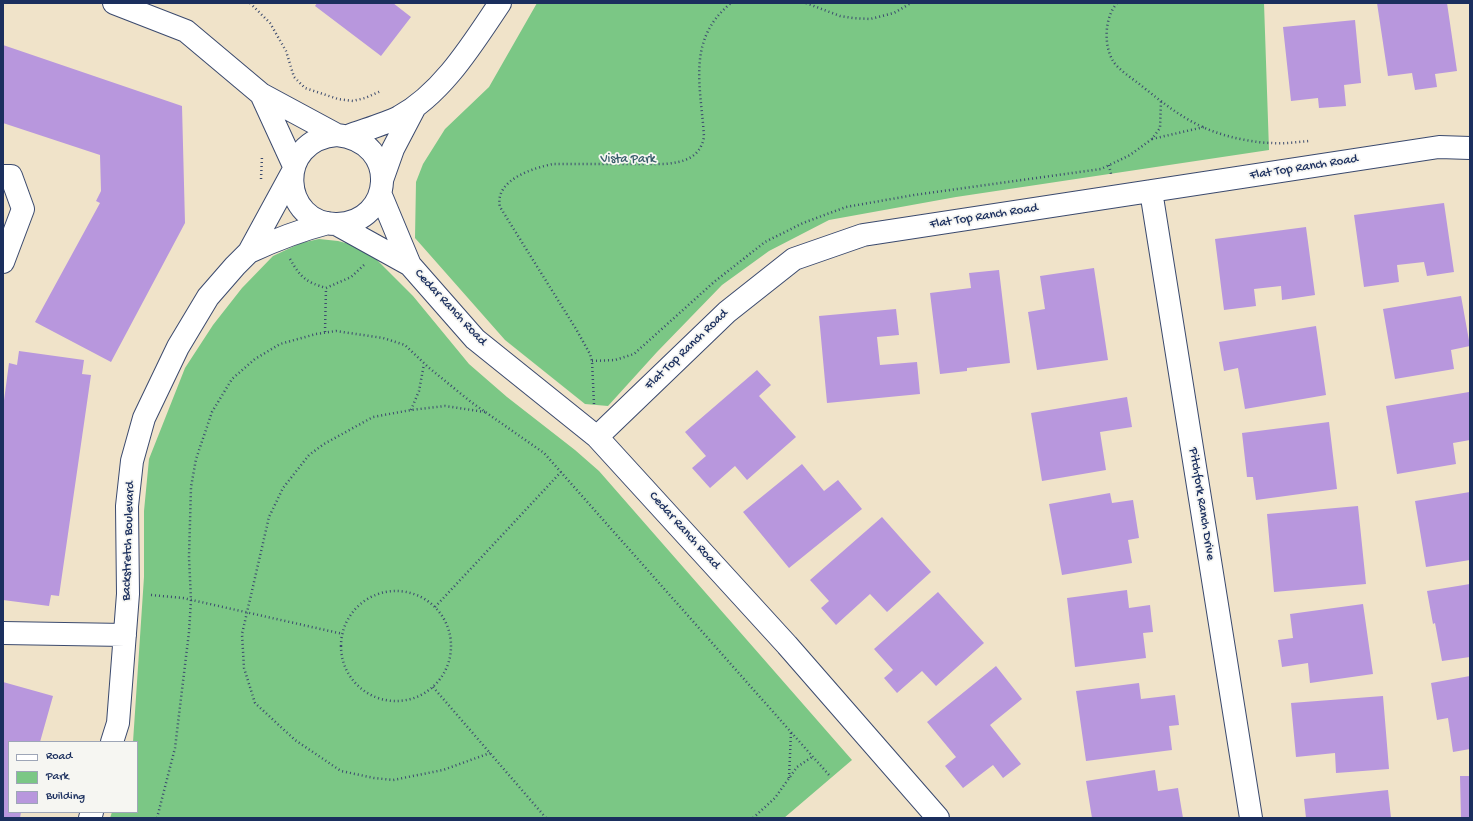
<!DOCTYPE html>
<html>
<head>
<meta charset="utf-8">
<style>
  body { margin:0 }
  #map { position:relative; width:1473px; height:821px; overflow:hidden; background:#f0e3c9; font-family:"Gochi Hand",sans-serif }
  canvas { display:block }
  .frame { position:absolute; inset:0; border:4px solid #1b2f5e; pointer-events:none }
  .legend { position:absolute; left:8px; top:741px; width:130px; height:72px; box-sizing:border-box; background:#f6f6f2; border:1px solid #9ea6b7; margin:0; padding:5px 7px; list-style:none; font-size:12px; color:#1b2f5e }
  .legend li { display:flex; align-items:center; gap:8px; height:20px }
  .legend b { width:20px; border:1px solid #9ea6b7 }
</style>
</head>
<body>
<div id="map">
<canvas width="1473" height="821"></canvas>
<div class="frame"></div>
<ul class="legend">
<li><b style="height:5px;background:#fff"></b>Road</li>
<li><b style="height:11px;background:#7bc785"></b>Park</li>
<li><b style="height:11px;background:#b897dd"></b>Building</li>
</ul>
</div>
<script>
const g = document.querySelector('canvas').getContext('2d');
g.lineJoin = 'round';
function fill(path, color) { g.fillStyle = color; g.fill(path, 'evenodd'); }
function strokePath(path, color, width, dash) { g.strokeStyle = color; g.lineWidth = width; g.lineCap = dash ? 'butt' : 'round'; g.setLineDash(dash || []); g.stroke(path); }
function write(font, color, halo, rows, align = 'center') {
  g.font = font + ' "Gochi Hand",sans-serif'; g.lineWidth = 3.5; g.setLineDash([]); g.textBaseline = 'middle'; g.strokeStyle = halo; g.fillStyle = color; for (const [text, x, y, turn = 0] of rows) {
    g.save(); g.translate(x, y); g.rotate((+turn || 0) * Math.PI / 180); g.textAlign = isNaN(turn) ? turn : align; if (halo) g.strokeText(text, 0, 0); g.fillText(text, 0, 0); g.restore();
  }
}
const green = new Path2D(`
  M537 3H1264L1269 150 956 197 829 220 769 251 722 285 657 352 608 406 585 404 505 340 415 238 416 182 423 164 445 129 489 87Z
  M319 239 338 241 361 247 375 258 413 296 469 364 507 397 575 450 599 471 852 760 784 818H110L112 812H137V742H133L144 577V511L149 459 185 368 213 325 242 288 273 256 301 243Z`);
const building = new Path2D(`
  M317 3H393L411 17 381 56 315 6Z
  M1377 3H1447L1457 71 1435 74 1437 87 1415 90 1412 73 1388 76Z
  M1355 20 1361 83 1344 85 1346 106 1319 108 1318 98 1291 101 1283 27Z
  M3 45 182 106 185 223 111 362 35 322 100 203 96 201 101 191 100 155 3 123Z
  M1444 203 1454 272 1427 276 1424 262 1397 265 1399 282 1364 287 1354 215Z
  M1306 227 1315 295 1282 300 1281 286 1254 289 1256 306 1224 310 1215 239Z
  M1094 268 1108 360 1037 370 1028 312 1045 309 1040 276Z
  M999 270 1010 363 967 368V371L940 374 930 293 971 288 969 273Z
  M1461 296 1470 346 1451 350 1454 369 1395 379 1383 309Z
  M896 309 899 335 877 337 880 365 917 362 920 394 827 403 819 316Z
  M1316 326 1326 395 1245 409 1238 368 1224 371 1219 342Z
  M19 351 84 360 82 374 91 375 59 596 51 595 49 606 3 600V408L9 363 17 365Z
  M757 370 771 385 759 396 796 437 747 480 735 466 710 488 692 468 706 456 685 432Z
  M1469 392 1470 440 1453 443 1456 464 1397 474 1386 406Z
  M1127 397 1132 427 1100 432 1106 470 1042 481 1031 413Z
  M1329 422 1337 489 1256 500 1253 477H1247L1242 433Z
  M802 464 824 491 838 480 862 509 789 568 743 512Z
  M1470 492V560L1426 567 1415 501Z
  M1110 493 1112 503 1133 500 1139 538 1128 540 1132 563 1062 575 1049 504Z
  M1358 506 1366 584 1274 592 1267 514Z
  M882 517 931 572 887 612 870 594 836 625 821 608 829 601 810 580Z
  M1470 584V657L1442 661 1435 623 1433 624 1427 591Z
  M1127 590 1129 608 1150 605 1153 632 1143 633 1146 658 1075 667 1067 598Z
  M938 592 984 643 936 686 922 671 897 693 884 678 893 670 874 649Z
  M1363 604 1373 674 1310 683 1308 663 1282 667 1278 640 1293 638 1290 614Z
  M996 666 1022 699 990 725 1021 764 1003 778 993 765 963 788 945 766 956 757 927 722Z
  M1470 676V749L1453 752 1448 718 1437 720 1431 683Z
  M3 682 53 696 40 742H9V812H21L20 818H3Z
  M1139 683 1141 699 1175 695 1179 725 1169 726 1172 750 1086 761 1076 691Z
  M1383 696 1389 769 1336 773 1335 753 1296 757 1291 703Z
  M1155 770 1158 791 1178 788 1183 818H1092L1086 781Z
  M1460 776H1470V818H1461Z
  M1388 790 1391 818H1306L1304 799Z`);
const path = new Path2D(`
  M250 3 270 23 286 51 294 77 305 88 338 99 353 101 365 98 381 91
  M806 3 840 16 853 18 870 19 894 13 911 3
  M1117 3C1105 17 1103 44 1113 61 1118 69 1130 77 1138 83 1163 103 1187 123 1218 133 1232 138 1257 143 1272 143 1284 144 1297 142 1309 141
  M1152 139 1204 127
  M1109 165 1111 174
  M261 179 262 156
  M290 259C301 278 306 282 326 288L351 277 364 265
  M325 332 326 288
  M592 361 615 360 634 354 714 282 765 242 803 223 846 207 914 195 1101 169 1130 155 1152 139 1160 128 1161 101
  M594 404 592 361 590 354 576 329 500 207C494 180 533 168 553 164H665C684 162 700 158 704 137 701 86 686 40 731 3
  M411 410 419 391 424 364
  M485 412 445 406 411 410 373 417 324 444 309 455 283 488 269 517 242 634 244 668 255 703 295 740 341 771 374 778 393 780 443 770 490 753
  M341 646a55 55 0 1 1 110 0a55 55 0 1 1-110 0Z
  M151 595 183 598 343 634
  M435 607 561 472
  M433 687 546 818
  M789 778 791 732
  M157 818 175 748 189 632 191 600 189 557 191 487 196 459 212 412 232 379 255 359 280 344 316 334 336 331 383 338 405 345 428 367 471 402 544 453 829 775
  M753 818 775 798 797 767 812 757`);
const minor = new Path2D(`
  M114 3 186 31 261 94 337 135C401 142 393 223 337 224 281 225 274 140 337 135
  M261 94 294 166
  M348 136C364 130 385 124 399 117 443 93 473 43 500 3
  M3 176H11L23 209 3 262
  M382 180 393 149 415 107
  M1151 191 1251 818
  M380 193 410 265
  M336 224 410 265 475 339 597 437 787 645 938 818
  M249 252C275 240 301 230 328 223
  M597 437 727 312 794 259 863 235 1439 147 1470 148
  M3 633 125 635
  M112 742 118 723 128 594 127 506 132 461 144 418 178 347 208 297 235 266 249 252 292 173
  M90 818 92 812`);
const parkNames = [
  ["Vista Park",628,160]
];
const streetNames = [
  ["Flat Top Ranch Road",1304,168,-9],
  ["Flat Top Ranch Road",984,217,-9],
  ["Cedar Ranch Road",450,308,47],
  ["Flat Top Ranch Road",687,350,-44],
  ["Pitchfork Ranch Drive",1201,504,81],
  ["Cedar Ranch Road",684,531,48],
  ["Backstretch Boulevard",129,541,-88]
];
fill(green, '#7bc785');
fill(building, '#b897dd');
strokePath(minor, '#3b4a6e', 24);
strokePath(path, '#3b4a6e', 2.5, [1, 3]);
strokePath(minor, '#fff', 22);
write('13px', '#385d6a', '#f6f6f2', parkNames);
write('13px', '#1b2f5e', '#f6f6f2', streetNames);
</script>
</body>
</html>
